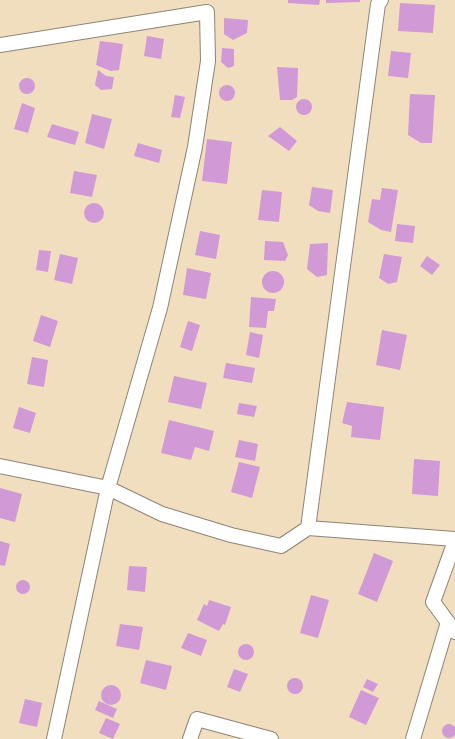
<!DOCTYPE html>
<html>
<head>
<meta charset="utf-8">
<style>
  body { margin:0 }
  canvas { display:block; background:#f1debf }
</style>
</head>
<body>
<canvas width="455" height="739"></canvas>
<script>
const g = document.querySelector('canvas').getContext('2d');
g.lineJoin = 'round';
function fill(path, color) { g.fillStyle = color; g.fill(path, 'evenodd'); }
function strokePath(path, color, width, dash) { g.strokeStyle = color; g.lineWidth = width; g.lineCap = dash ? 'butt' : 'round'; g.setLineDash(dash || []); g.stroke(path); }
const building = new Path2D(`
  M288 0H320L319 5 288 3Z
  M326 0H360V2L326 3Z
  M400 3 435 5 433 33 398 31Z
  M224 18 248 20 247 33 233 40 224 34Z
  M147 36 164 39 161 59 144 56Z
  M100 41 123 44 119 70 111 71 96 65Z
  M222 48 234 49V66L228 68 221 62Z
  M391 51 411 53 408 78 388 76Z
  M277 67 298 68 297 97 292 100H280Z
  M98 70 106 76 114 77 112 89 101 90 95 85Z
  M19 86a8 8 0 1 1 16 0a8 8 0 1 1-16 0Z
  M219 93a8 8 0 1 1 16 0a8 8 0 1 1-16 0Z
  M410 94 435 95 432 143H421L408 135Z
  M175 95 185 97 180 118 171 117Z
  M296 107a8 8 0 1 1 16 0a8 8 0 1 1-16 0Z
  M22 103 35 108 28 133 14 129Z
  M92 114 112 119 104 149 85 143Z
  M52 124 79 132 75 145 47 137Z
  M280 127 297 141 289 151 268 136Z
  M207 139 232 142 227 184 202 181Z
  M138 143 162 150 159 163 134 156Z
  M74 171 97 175 92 197 70 193Z
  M312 187 333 190 330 213 318 211 309 205Z
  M382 188 398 190 391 232 381 230 368 222 372 199 380 200Z
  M262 190 282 192 279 222 258 220Z
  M84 213a10 10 0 1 1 20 0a10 10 0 1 1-20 0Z
  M397 224 415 226 413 243 395 241Z
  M200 231 220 235 216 259 195 255Z
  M265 241 283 242 288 255 285 261 264 260Z
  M328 243 327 275 317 277 307 269 310 244Z
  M39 250 51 251 48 272 36 270Z
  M60 254 78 258 72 284 54 280Z
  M384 254 402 257 397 282 388 284 379 278Z
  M427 256 440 265 432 275 420 266Z
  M187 268 211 273 206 299 183 295Z
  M262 282a11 11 0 1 1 22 0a11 11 0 1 1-22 0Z
  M251 297 276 299 274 311H268L266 328 249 327Z
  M41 315 58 321 50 347 33 341Z
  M188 321 200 325 192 351 180 347Z
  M382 330 407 335 400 370 376 365Z
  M250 332 263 335 259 358 246 355Z
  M32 357 48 360 44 387 27 384Z
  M226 363 255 368 252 383 223 378Z
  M174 376 207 383 201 409 168 402Z
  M347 402 384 407 380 440 351 437 352 426 342 423Z
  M239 403 257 406 254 417 237 414Z
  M19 407 36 413 30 433 13 428Z
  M169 420 214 431 209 451 195 447 191 460 161 453Z
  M239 440 258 444 255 461 235 457Z
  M414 459 440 461 438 496 412 494Z
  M239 462 260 467 252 498 231 492Z
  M0 488 22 494 15 522 0 518Z
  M0 541 10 544 5 566 0 565Z
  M374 553 393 561 377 602 358 594Z
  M129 566 147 567 145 592 127 590Z
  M16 587a7 7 0 1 1 14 0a7 7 0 1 1-14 0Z
  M311 595 329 600 318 638 300 633Z
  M209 600 231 607 225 625 223 624 219 631 197 620 204 604 207 606Z
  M120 624 143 627 139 650 116 646Z
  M188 633 207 640 201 656 181 648Z
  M238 652a8 8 0 1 1 16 0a8 8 0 1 1-16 0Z
  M146 660 172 666 166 690 140 683Z
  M234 669 248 674 240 692 227 687Z
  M287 686a8 8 0 1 1 16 0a8 8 0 1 1-16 0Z
  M367 679 378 684 373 692 363 687Z
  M101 695a10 10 0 1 1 20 0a10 10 0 1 1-20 0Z
  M361 690 379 698 366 725 349 717Z
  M25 699 42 703 37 727 19 723Z
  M99 701 117 709 113 718 95 710Z
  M106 718 120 724 113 739 99 733Z
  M442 731a7 7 0 1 1 14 0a7 7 0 1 1-14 0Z`);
const street = new Path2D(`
  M0 45 207 12 208 61 195 147 160 308 108 488 54 739
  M0 466 108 488 162 514 231 535 281 546 308 528 455 539
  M308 528 378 4 381 0
  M455 541 433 602 455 632
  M190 739 197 719 271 739
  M413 739 448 622`);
fill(building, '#d199d5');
strokePath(street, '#8e8475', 16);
strokePath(street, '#fff', 14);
</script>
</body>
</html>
